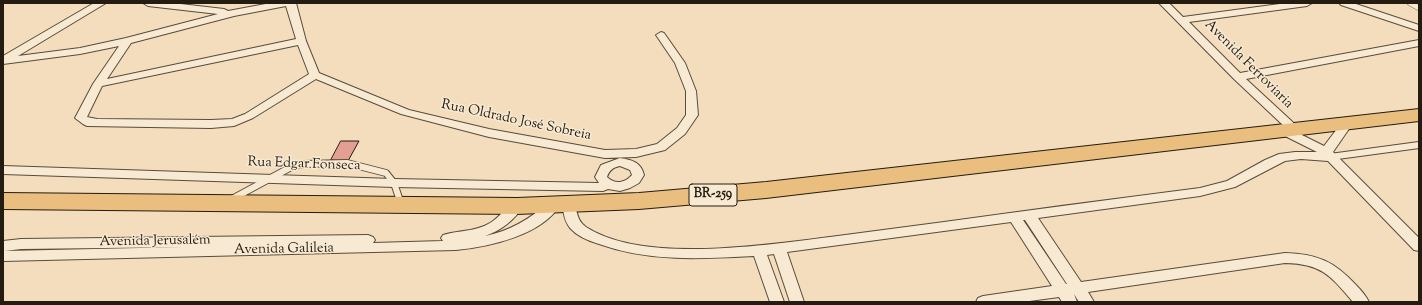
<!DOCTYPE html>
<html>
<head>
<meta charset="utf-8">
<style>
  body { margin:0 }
  #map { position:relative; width:1422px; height:305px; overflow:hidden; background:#f4ddbc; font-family:"Sorts Mill Goudy",serif }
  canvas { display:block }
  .frame { position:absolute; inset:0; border:4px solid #241c11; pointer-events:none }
</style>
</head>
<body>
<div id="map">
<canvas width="1422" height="305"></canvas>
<div class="frame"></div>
</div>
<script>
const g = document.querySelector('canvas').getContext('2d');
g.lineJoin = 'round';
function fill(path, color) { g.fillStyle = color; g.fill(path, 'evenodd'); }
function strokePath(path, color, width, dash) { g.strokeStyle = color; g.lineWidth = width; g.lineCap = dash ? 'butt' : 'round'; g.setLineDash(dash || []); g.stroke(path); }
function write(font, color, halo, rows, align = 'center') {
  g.font = font + ' "Sorts Mill Goudy",serif'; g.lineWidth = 3; g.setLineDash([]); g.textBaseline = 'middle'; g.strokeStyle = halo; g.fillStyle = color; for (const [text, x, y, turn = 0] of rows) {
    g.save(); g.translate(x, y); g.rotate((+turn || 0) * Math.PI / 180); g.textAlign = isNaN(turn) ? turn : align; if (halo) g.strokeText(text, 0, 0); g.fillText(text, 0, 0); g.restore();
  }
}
const building = new Path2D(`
  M341 141H359L348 161 331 160Z`);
const laneFar1 = new Path2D(`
  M1410 3 1419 8`);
const lane = new Path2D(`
  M1330 157 1419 145
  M232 199 293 166 304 164 347 163 386 173 394 183 401 204`);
const street = new Path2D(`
  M94 3H106L18 56 80 48 126 38 218 14 148 6 143 3H172L224 9 228 11 271 3H296L306 41 319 73 409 110 489 129 605 150 636 149 657 144 677 128 686 115V91L675 63 656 35 661 32 664 33 685 63 696 91 698 115 685 134 665 150 636 157 605 158 489 137 401 114 316 79 253 118 234 126 211 128 87 126 83 124 75 118 93 84 119 46 80 54 3 64V56ZM286 6 296 39 107 79 131 43 234 16ZM298 45 309 74 245 114 232 119 211 120 97 119 87 117 102 86Z
  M1159 3H1169L1183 17 1287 3H1312L1307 6 1189 22 1240 73 1419 40V46L1246 79 1298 127 1300 130 1298 133 1324 146 1343 121H1351L1353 123 1333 152 1419 238V251L1414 250 1328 161 1301 159 1285 161 1235 187 1200 196 1038 218 1081 282 1285 253C1317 254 1334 261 1356 285 1361 290 1366 296 1369 302H1353C1330 275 1322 264 1285 263L1088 292 1094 302H1079L1074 294 1077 302H1062L1059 297 1022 302H976L978 298 983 296 1052 286 1011 222 787 252 804 302H790L774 254 767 255 784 302H770L754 256C701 259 649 262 599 244 589 241 577 236 570 228 564 221 564 213 562 205L563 202 568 201 573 202C578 211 576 220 586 227 643 264 765 245 830 237 868 232 906 227 944 222 1029 210 1115 199 1200 188L1227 181 1265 160 1279 154 1295 152H1317L1281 134 1279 131 1281 128 1285 127 1234 79ZM1023 220H1025L1067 284H1066Z
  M1339 3H1353L1419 25V31L1341 5Z
  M620 158C632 160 641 162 644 175L639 183 630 188 620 191 608 189 603 191 394 187 3 174V166L394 179 599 183 595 177 601 165ZM620 166 630 170 632 175C625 183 615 185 607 177 609 170 614 167 620 166Z
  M517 201 522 203 523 206C515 220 500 231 485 236 510 231 530 219 549 202L554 201 559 202 560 205C542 235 489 247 456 250L3 261V241L21 239 368 235 373 237 375 240 373 243 443 241 441 238 443 235C459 230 475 232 490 223 499 218 508 204 517 201ZM185 247 5 251 21 249Z`);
const highway = new Path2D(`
  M1419 109V121L766 198 639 209 517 214 3 209V193L517 198 639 193 766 182Z`);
const shields = [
  [713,195,48]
];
const shieldNames = [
  ["BR-259",713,195]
];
const streetNames = [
  ["Avenida Ferroviaria",1248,65,45],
  ["Rua Oldrado José Sobreia",516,121,12],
  ["Rua Edgar Fonseca",304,165,2],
  ["Avenida Jerusalém",155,242,-1],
  ["Avenida Galileia",284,250,-1]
];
fill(building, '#e29f92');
strokePath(building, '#241c11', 1);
strokePath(laneFar1, '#584c3c', 6);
strokePath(lane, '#584c3c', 8);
strokePath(street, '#584c3c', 2);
strokePath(highway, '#241c11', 2);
strokePath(laneFar1, '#f8e9d3', 5);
strokePath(lane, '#f8e9d3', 6);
fill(street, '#f8e9d3');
fill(highway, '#eabe7e');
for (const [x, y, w] of shields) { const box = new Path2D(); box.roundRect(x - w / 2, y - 11, w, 22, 3); g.fillStyle = '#f8e9d3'; g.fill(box); strokePath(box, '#241c11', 1); }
write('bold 13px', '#241c11', null, shieldNames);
write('14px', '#241c11', '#f8e9d3', streetNames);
</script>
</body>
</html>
